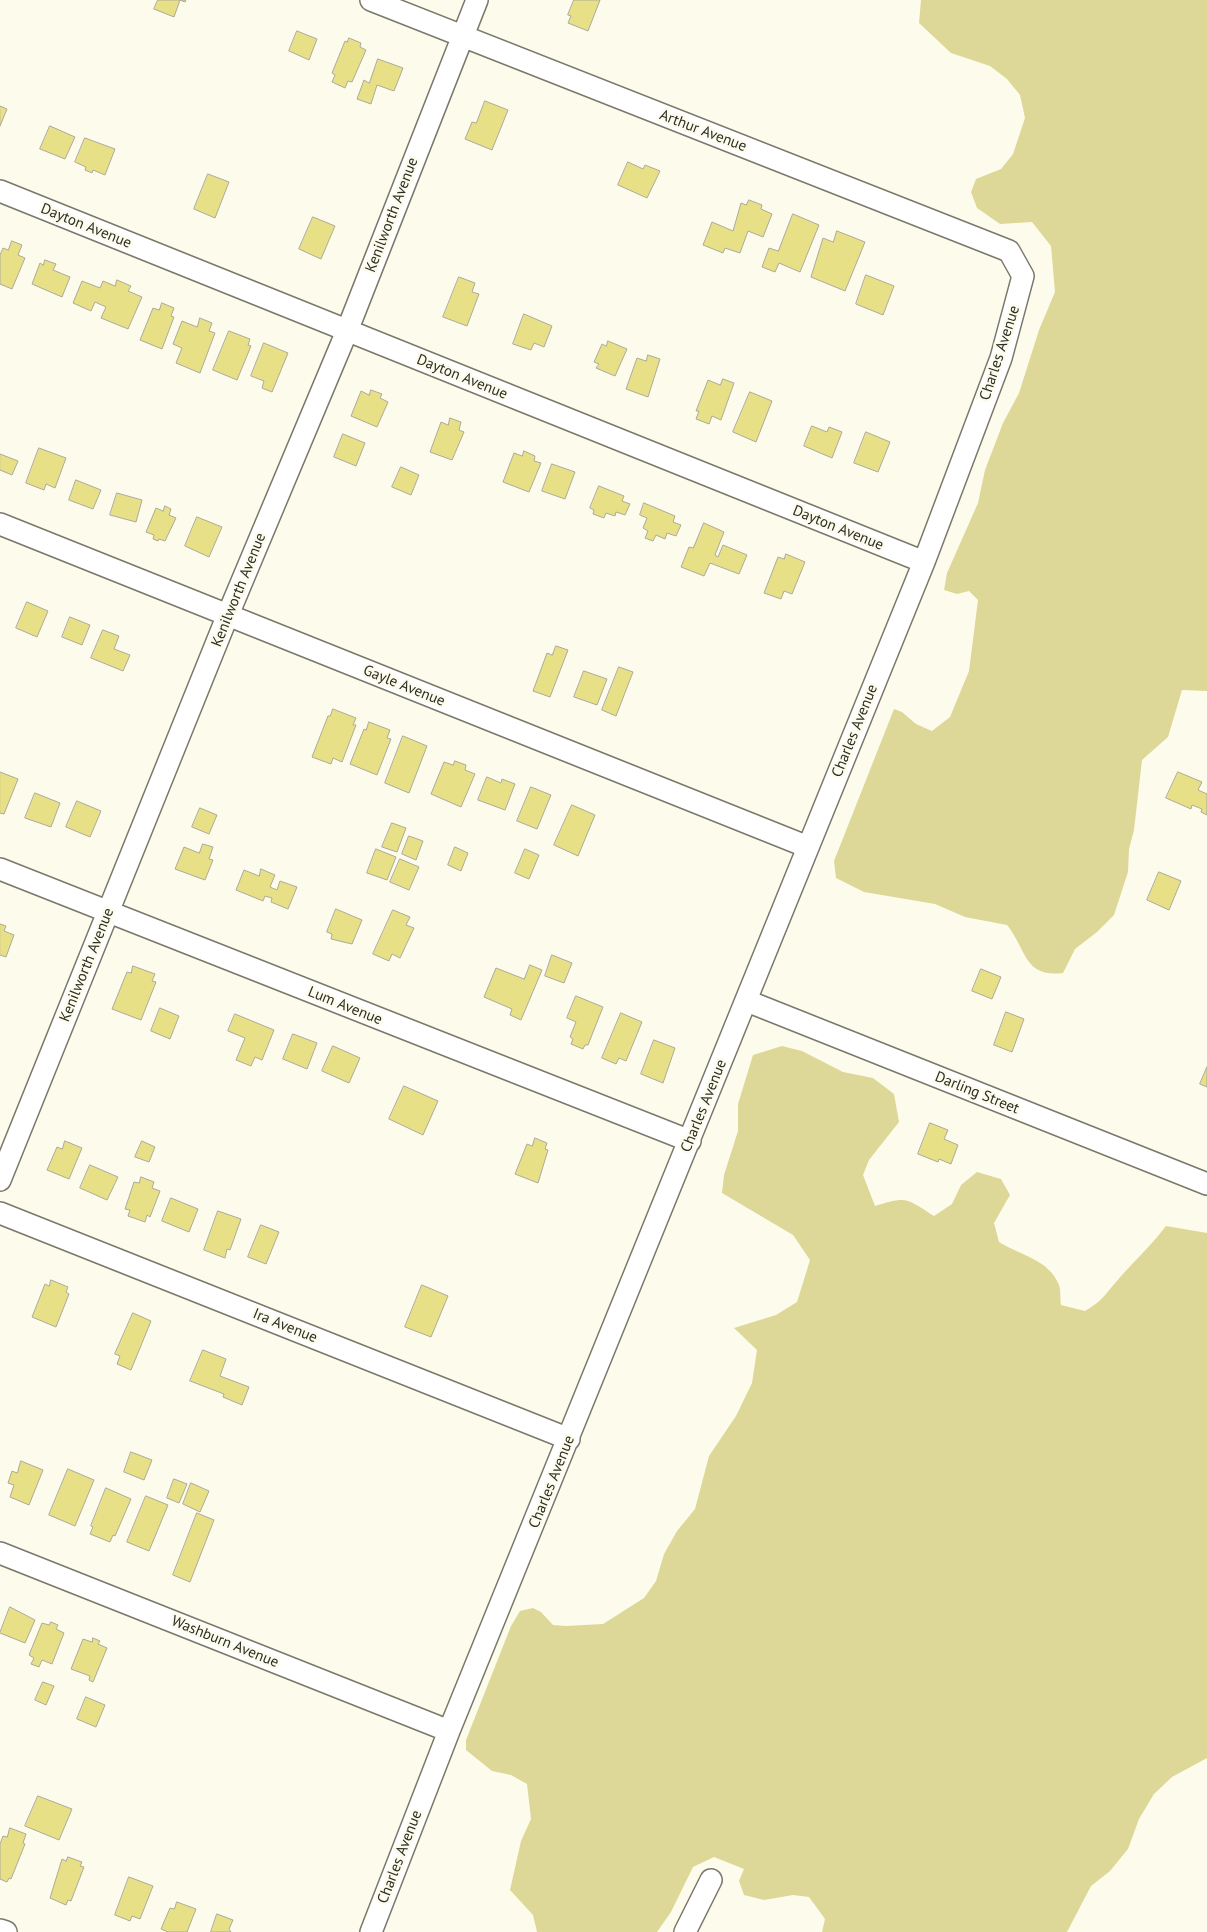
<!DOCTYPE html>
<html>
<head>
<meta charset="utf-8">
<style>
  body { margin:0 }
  canvas { display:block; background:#fdfcec }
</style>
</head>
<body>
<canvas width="1207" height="1932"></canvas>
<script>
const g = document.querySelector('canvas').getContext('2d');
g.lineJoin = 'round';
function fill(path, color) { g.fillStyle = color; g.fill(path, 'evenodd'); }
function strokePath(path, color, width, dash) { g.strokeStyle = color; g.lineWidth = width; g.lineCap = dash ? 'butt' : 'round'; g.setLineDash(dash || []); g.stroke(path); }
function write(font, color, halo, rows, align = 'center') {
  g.font = font + ' "PT Sans",sans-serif'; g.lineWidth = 5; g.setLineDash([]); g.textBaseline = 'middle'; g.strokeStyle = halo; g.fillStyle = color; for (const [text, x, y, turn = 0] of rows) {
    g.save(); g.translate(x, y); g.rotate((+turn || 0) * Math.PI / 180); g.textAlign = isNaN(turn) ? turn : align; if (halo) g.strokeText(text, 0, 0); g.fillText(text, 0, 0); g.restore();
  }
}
const green = new Path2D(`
  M921 0H1207V691L1182 690 1168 737 1142 760 1134 830 1129 849 1128 872 1114 915 1097 932 1075 949 1063 973C1024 978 1027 950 1007 925L965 917 935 904 864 892 836 878 834 861 894 709 902 712 916 724 932 731 950 717 969 671 978 600 969 591 957 594 944 590 947 573 978 503 985 470 1003 423 1019 393 1039 330 1055 292 1051 246 1032 222 1000 224 977 208 971 192 976 179 1001 169 1013 154 1025 118 1020 95 1007 79 990 66 951 53 919 23Z
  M782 1046 802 1051 843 1072 873 1078 894 1094 899 1122 869 1160 863 1175 875 1206C907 1196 906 1198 934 1216L952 1204 961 1185 977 1172 1001 1179 1010 1195 994 1223 999 1242C1019 1255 1049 1259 1059 1285 1061 1291 1060 1299 1061 1305L1085 1311C1103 1300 1103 1297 1116 1282 1132 1263 1151 1246 1166 1226L1207 1233V1758L1172 1777 1154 1794 1139 1819 1128 1849 1110 1871 1091 1886 1067 1932H822L825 1919 809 1897 793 1895 764 1900 744 1895 739 1881 744 1869 714 1857 693 1867 671 1912 657 1932H537L533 1915 510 1890 521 1841 531 1819 527 1784 511 1775 492 1771 466 1750V1740L511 1626 520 1611 533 1608 541 1612 553 1625 566 1626 603 1624 644 1598 656 1581 664 1554 677 1531 695 1509 709 1456 736 1416 752 1383 757 1350 734 1328 776 1315 797 1302 810 1260 793 1235 722 1193 724 1175 738 1131V1104L753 1055Z`);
const building = new Path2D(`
  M158 0H186L185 2 180 0 174 17 154 9Z
  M574 0H600L588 31 568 23 571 16 568 15Z
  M297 31 317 39 309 60 289 51Z
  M349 38 361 43 360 47 366 50 352 82 348 81 345 88 332 82 335 75 332 73 345 41 347 42Z
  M378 59 403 68 394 91 377 85 371 104 357 99 364 80 369 83Z
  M485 101 508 110 492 150 465 139 472 122 476 123Z
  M0 106 7 109 0 126Z
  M50 126 75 137 65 159 40 149Z
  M85 138 115 149 105 175 93 170 92 173 85 170 86 167 75 162Z
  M628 162 643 169 645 165 660 171 647 198 618 185Z
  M208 174 229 182 215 218 194 209Z
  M749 200 762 205 761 209 772 214 763 237 748 231 740 253 725 248 723 253 703 245 712 222 733 231 741 203 746 205Z
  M793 214 819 225 800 272 779 263 775 272 762 267 769 248 778 251Z
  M313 217 335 226 321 259 299 249Z
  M837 231 865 242 845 291 811 277 823 238 833 242Z
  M12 241 22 245 18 255 25 258 12 289 0 284V255L3 248 8 250Z
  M45 260 56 264 53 270 70 277 62 297 32 284 40 263 43 265Z
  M866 275 894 286 883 315 856 304Z
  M459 277 475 283 472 292 479 294 467 326 443 317Z
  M117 280 131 286 128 291 142 297 128 329 101 318 106 307 95 302 91 311 73 303 82 281 100 288 103 281 115 286Z
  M162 303 174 308 171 316 174 317 162 349 140 340 153 308 159 310Z
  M524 314 552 326 544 347 534 343 531 350 513 344Z
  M200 318 212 323 209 331 215 333 200 373 176 363 182 348 173 344 182 321 197 327Z
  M229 331 250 339 248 345 251 346 237 380 213 370Z
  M608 341 627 349 615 376 596 368 599 364 594 362 602 344 606 346Z
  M264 343 288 353 272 392 262 388 264 381 251 376Z
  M648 355 660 359 648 397 626 389 637 358 646 361Z
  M723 379 734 383 721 420 712 416 709 424 696 419 699 411H696L708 380 720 385Z
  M371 390 382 394 380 398 388 402 377 427 351 416 361 391 369 395Z
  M750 392 772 401 756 442 733 432Z
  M450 418 461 422 459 430 464 432 452 460 430 452 441 422 448 425Z
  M812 426 827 432 829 427 842 432 832 458 804 446Z
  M866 432 890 442 878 472 854 463Z
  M343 434 365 443 356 466 334 457Z
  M39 448 66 458 55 488 46 484 44 490 26 483Z
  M524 451 535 456 534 461 541 463 529 492 503 482 514 453 522 456Z
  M0 454 18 461 12 475 0 470Z
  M552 464 575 472 565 499 542 491Z
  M401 467 419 475 411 495 392 487Z
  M76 480 101 490 93 509 69 500Z
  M599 486 624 496 622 501 630 504 625 515 616 512 615 516 606 513 604 518 593 514 594 510 590 508Z
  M117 493 142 500 136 522 110 515Z
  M644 503 675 516 673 522 681 525 676 536 667 533 665 539 656 535 653 541 645 538 648 531 643 528 647 518 640 515Z
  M165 506 171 509 169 515 176 518 165 541 159 539 158 541 153 539 154 535 146 532 156 508 163 511Z
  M197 517 222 527 209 557 185 546Z
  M704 523 724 532 715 555 718 557 723 545 747 555 739 574 710 563 704 576 681 567 689 547 693 548Z
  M786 554 805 562 792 594 784 591 781 599 764 593 778 557 784 559Z
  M27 602 48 611 37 637 16 628Z
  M70 617 90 625 82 645 62 637Z
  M103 630 119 636 114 649 130 655 123 671 91 658Z
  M556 646 568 650 550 697 533 691 547 653 552 655Z
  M619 667 633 672 616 716 602 710Z
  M584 671 607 679 597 705 574 697Z
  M333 709 356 718 353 725H356L342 762 333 758 331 764 312 757 328 716H330Z
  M369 722 390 730 387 738 391 739 377 775 350 764 364 729 366 730Z
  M403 736 427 746 409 793 385 783Z
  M455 761 466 765 465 770 475 774 461 807 431 794 444 762 453 765Z
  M0 772 18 779 4 814 0 813Z
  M1178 772 1202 782 1198 790 1207 794V815L1201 812 1202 809 1192 805 1191 809 1166 798Z
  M487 777 501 783 502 779 515 784 505 810 478 800Z
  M531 787 551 795 537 829 517 821Z
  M35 793 60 803 51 827 25 818Z
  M77 801 101 811 90 837 66 827Z
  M572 805 595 815 578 856 554 845Z
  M200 808 217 815 209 834 192 827Z
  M392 823 406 828 397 852 382 847Z
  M409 836 423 841 416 860 402 854Z
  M203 844 213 847 209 859 213 860 205 880 175 869 184 847 199 853Z
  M455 847 468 853 461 871 448 865Z
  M376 849 396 857 387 880 367 873Z
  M525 849 539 855 529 879 515 873Z
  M400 859 419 867 409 890 390 882Z
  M261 869 275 875 270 887 277 890 280 881 297 887 288 909 271 902 272 898 265 896 263 901 236 890 244 870 259 876Z
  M1159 872 1181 881 1169 910 1147 900Z
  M336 909 362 920 352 944 331 939 332 934 327 932Z
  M393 910 410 917 406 925 414 928 400 958 392 954 389 961 373 954Z
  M0 924 6 926 4 931 14 935 6 957 0 955Z
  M552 955 572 963 564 983 545 976Z
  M530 965 542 970 521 1020 510 1015 512 1009 484 997 496 968 524 979Z
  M133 966 155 974 152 981 156 982 141 1020 112 1009 127 972 131 973Z
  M981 969 1001 977 992 999 972 991Z
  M576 996 603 1007 588 1045H585L583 1049 571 1044 573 1039 570 1037 576 1022 567 1018Z
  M160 1008 179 1016 170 1039 151 1031Z
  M1006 1012 1024 1019 1012 1052 994 1045Z
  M621 1013 642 1022 626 1061 619 1058 616 1064 602 1058Z
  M235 1014 274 1030 262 1060 255 1057 251 1066 236 1060 245 1038 228 1031Z
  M293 1034 317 1043 307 1069 283 1059Z
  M654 1040 675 1048 663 1083 641 1074Z
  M333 1046 360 1058 349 1083 322 1071Z
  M1207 1067V1087L1200 1084Z
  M404 1086 438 1101 423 1135 389 1119Z
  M930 1123 948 1130 944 1139 958 1145 951 1164 939 1159 938 1162 918 1154Z
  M535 1138 547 1143 545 1149 548 1150 538 1183 515 1174 527 1144 532 1146Z
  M65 1141 82 1148 69 1179 47 1170 57 1147 62 1149Z
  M142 1141 155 1147 149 1162 135 1157Z
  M90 1165 118 1177 107 1200 80 1188Z
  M141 1177 154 1182 152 1188 160 1191 150 1217 147 1215 145 1222 128 1216 130 1210 125 1209 134 1182 139 1183Z
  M171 1198 198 1209 189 1232 162 1221Z
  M218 1211 241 1219 230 1250 227 1249 225 1258 204 1250Z
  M261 1225 279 1232 266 1264 248 1257Z
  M51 1280 68 1287 66 1292 69 1294 56 1327 32 1317 45 1284 49 1286Z
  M422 1285 448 1296 431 1337 405 1327Z
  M133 1313 151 1321 131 1370 117 1364 120 1356 115 1354Z
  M203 1350 226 1359 220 1376 249 1387 242 1405 223 1397 224 1394 190 1381Z
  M131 1452 152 1460 144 1480 124 1472Z
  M21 1461 43 1470 29 1505 10 1497 14 1485 8 1483 12 1471 17 1473Z
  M68 1469 94 1480 75 1526 49 1515Z
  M174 1479 187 1484 179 1503 167 1498Z
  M191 1483 209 1491 200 1512 183 1504Z
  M106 1488 131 1499 115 1536 113 1535 110 1542 90 1534 93 1527 91 1526Z
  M146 1496 168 1505 149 1551 127 1542Z
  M197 1513 214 1520 190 1582 173 1575Z
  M10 1607 35 1620 25 1643 0 1633Z
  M51 1622 58 1625 56 1629 64 1633 52 1664 42 1660 39 1667 31 1664 34 1658 29 1655 42 1623 49 1625Z
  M93 1638 100 1641 98 1644 107 1648 93 1682 89 1680 90 1676 71 1669 83 1639 92 1642Z
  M43 1682 54 1686 46 1705 35 1700Z
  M86 1697 105 1705 96 1727 77 1719Z
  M38 1796 72 1809 59 1840 25 1826Z
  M10 1828 26 1834 23 1843 25 1844 11 1879 9 1878 7 1882 0 1879V1844L3 1836 7 1837Z
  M68 1857 82 1862 80 1866 84 1867 71 1901 68 1900 66 1905 50 1898 62 1859 66 1861Z
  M129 1877 153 1886 140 1919 132 1916 130 1921 115 1915Z
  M177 1902 196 1909 187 1932H168L161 1929 170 1908 174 1909Z
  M217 1914 233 1920 229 1929 231 1932H211Z`);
const minor = new Path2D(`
  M0 191 924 562
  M0 524 808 847
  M0 869 690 1141
  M747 1001 1207 1184
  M0 1180 227 617 347 331 477 0
  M0 1213 569 1439
  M0 1553 449 1731
  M0 1930 6 1932
  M371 1932 449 1731 924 562 1001 358 1023 276 1009 251 371 0
  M685 1932 711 1880`);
const streetNames = [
  ["Arthur Avenue",703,131,21],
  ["Kenilworth Avenue",392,215,-69],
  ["Dayton Avenue",86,226,22],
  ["Charles Avenue",1000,353,-72],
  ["Dayton Avenue",462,377,22],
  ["Dayton Avenue",838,528,22],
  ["Kenilworth Avenue",239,590,-68],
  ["Gayle Avenue",404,686,22],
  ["Charles Avenue",855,731,-68],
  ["Kenilworth Avenue",87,965,-68],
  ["Lum Avenue",345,1006,22],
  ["Darling Street",977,1093,22],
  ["Charles Avenue",704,1106,-68],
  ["Ira Avenue",285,1326,22],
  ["Charles Avenue",552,1482,-68],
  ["Washburn Avenue",225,1642,22],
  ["Charles Avenue",400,1857,-69]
];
fill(green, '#ddd897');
fill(building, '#e8e087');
strokePath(building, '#abaa9b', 1);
strokePath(minor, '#7a786a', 24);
strokePath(minor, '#fff', 21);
write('15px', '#2d2d27', '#fdfcec', streetNames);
</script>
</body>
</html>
